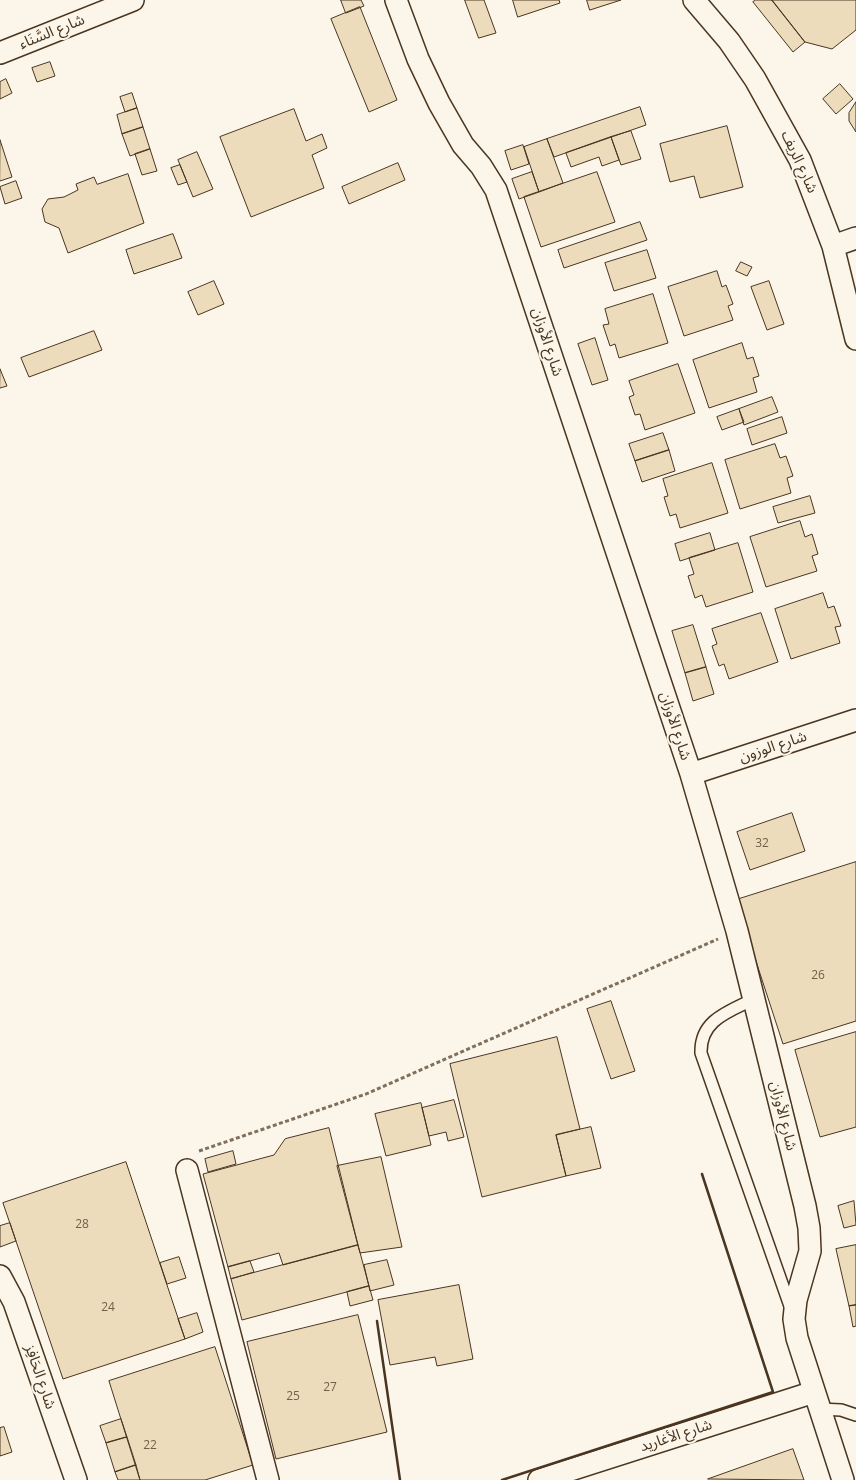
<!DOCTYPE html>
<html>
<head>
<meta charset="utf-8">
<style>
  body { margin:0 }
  canvas { display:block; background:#fbf6e9 }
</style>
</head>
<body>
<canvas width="856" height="1480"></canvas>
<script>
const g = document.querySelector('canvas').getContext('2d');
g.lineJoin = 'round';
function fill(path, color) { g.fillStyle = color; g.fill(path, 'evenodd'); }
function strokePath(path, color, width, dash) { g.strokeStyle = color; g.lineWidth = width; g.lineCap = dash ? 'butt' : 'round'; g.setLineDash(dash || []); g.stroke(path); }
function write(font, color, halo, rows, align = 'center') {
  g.font = font + ' "Open Sans","Noto Sans Arabic",sans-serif'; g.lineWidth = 4; g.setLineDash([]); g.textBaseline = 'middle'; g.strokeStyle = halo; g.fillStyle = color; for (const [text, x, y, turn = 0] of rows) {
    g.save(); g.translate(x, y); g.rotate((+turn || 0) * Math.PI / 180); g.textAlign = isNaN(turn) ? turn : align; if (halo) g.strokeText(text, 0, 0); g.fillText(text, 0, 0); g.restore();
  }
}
const building = new Path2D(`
  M341 0H361L364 6 346 13Z
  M465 0H484L496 33 479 38Z
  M513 0H559L560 3 518 17Z
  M587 0H621L590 10Z
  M756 0H772L805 42 793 52 753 2Z
  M772 0H856V30L832 49 805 42Z
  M360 7 397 100 369 112 331 19Z
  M50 62 55 76 37 82 32 68Z
  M6 79 12 93 0 99V82Z
  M840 84 853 99 836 114 823 99Z
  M132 93 137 108 125 112 120 97Z
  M856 102V132L849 121V113Z
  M640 107 646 125 554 157 547 139Z
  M137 108 143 127 122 134 117 115Z
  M294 109 306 141 322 134 327 148 312 155 324 188 251 217 220 137Z
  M727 126 743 187 700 198 694 176 670 182 660 144Z
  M143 127 150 149 130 156 122 134Z
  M631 131 641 159 621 165 611 137Z
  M611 137 619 160 602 166 599 157 571 167 566 153Z
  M547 139 563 183 539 192 524 147Z
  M0 140 12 177 0 181Z
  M523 145 529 164 511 170 505 151Z
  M150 149 157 171 142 175 135 154Z
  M197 152 213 189 193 197 178 160Z
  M398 163 405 180 349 204 342 187Z
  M180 165 187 182 178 185 171 168Z
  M532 172 539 192 519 199 512 179Z
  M597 172 615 222 541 247 524 197Z
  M128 174 144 223 68 253 59 228 45 222 42 209 48 199 64 197 78 190 76 184 94 177 97 184Z
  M16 181 22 198 5 204 0 187Z
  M640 222 647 240 564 268 558 250Z
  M173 234 182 258 134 274 126 250Z
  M647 250 656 278 614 291 605 263Z
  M741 262 752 267 747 276 736 271Z
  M717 271 722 287 726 285 733 304 728 306 733 320 684 336 668 287Z
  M214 281 224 304 198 315 188 292Z
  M769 281 784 324 767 330 751 287Z
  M653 294 668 343 619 358 615 344 610 346 603 325 609 324 605 309Z
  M94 331 102 350 29 377 21 358Z
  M595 338 608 380 592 385 578 344Z
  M742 343 747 359 753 357 759 376 753 378 757 392 709 408 693 360Z
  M678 364 695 413 645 430 640 414 635 415 629 397 634 395 629 381Z
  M0 369 7 386 0 388Z
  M772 397 778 412 744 425 739 409Z
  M739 409 744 422 722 430 717 417Z
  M782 417 787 433 752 445 747 429Z
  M663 433 669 450 635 461 629 444Z
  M775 444 780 458 786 456 793 476 787 478 791 493 740 509 725 460Z
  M669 450 675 471 642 482 635 461Z
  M712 463 728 513 680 528 676 514 670 516 664 497 668 496 663 479Z
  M810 496 815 513 778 523 773 507Z
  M800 521 805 537 812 534 818 554 812 556 817 571 766 587 750 537Z
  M710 533 715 550 680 561 675 544Z
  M738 543 753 592 706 607 702 595 695 598 688 576 694 574 689 558Z
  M823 593 828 608 834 606 841 626 835 627 840 643 791 659 775 609Z
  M761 613 778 662 729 679 724 664 719 666 712 646 717 644 712 629Z
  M693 625 706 667 685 673 672 631Z
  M706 667 714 694 693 701 685 673Z
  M792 813 805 851 750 870 737 832Z
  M856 862V1021L783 1044 736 900Z
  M611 1001 635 1071 611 1079 587 1009Z
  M856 1032V1127L820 1137 795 1050Z
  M557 1037 580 1129 556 1135 566 1176 482 1197 450 1064Z
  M454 1100 464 1137 448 1141 446 1132 429 1136 422 1108Z
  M421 1103 431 1145 386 1156 375 1114Z
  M591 1127 601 1168 566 1176 556 1135Z
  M329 1128 358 1245 283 1265 279 1253 228 1267 203 1174 274 1155 285 1139Z
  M233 1151 236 1164 208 1172 205 1159Z
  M381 1157 402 1247 360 1253 337 1166Z
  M126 1162 185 1339 63 1379 3 1203Z
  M854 1201 856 1225 844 1228 838 1206Z
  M10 1223 16 1241 0 1247V1226Z
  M358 1245 369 1286 242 1320 231 1279Z
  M856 1245V1305L849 1306 836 1249Z
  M179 1257 186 1278 167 1284 160 1263Z
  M387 1260 394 1285 370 1291 364 1265Z
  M250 1261 254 1272 231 1279 228 1267Z
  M459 1285 473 1359 437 1366 435 1357 390 1365 378 1300Z
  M369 1286 373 1300 350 1306 347 1292Z
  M856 1305V1326L853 1327 849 1306Z
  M197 1313 203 1332 185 1339 178 1319Z
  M358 1315 387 1432 276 1459 247 1342Z
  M215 1347 253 1465 205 1480H140L109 1381Z
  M121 1419 127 1437 106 1443 100 1426Z
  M4 1427 12 1452 0 1456V1428Z
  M127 1437 136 1465 115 1472 106 1443Z
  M793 1449 804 1480 708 1479Z
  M136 1465 140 1480H118L115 1472Z`);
const path = new Path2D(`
  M199 1151 366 1094 718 939`);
const lane = new Path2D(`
  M754 999C728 1012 700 1020 701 1053L791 1309
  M819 1409 841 1410 856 1415`);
const street = new Path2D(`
  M396 0 418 59 439 103 463 145 481 166 496 190 691 774 737 931 805 1206 809 1228 810 1251 796 1300 794 1319 797 1338 843 1480
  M694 0 729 41 755 79 800 160 833 246 856 339
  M0 53 133 0
  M833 246 856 238
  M691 774 856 720
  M187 1170 268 1480
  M0 1276 14 1302 76 1480
  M539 1480 814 1392`);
const wall = new Path2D(`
  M377 1321 400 1480
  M502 1480 773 1392 702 1174`);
const numberNames = [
  ["32",762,844],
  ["26",818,976],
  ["28",82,1225],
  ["24",108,1308],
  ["27",330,1388],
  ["25",293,1397],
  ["22",150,1446]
];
const streetNames = [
  ["شارع السَّنَاء",52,32,-22],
  ["شارع الريف",799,162,65],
  ["شارع الأوزان",547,342,72],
  ["شارع الأوزان",675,726,72],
  ["شارع الوزون",773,747,-18],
  ["شارع الأوزان",783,1116,76],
  ["شارع الحَافِز",40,1377,71],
  ["شارع الأغاريد",676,1436,-18]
];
fill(building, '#ecdcbc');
strokePath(building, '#4a3520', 1);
strokePath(lane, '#4a3520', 14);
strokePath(street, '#4a3520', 24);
strokePath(path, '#7f6f5c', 3, [4, 2.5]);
strokePath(lane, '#fbf6e9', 11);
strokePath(street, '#fbf6e9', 21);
strokePath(wall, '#4a3520', 2.5);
write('12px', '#725f47', null, numberNames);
write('15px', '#4a3520', '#fbf6e9', streetNames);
</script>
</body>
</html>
